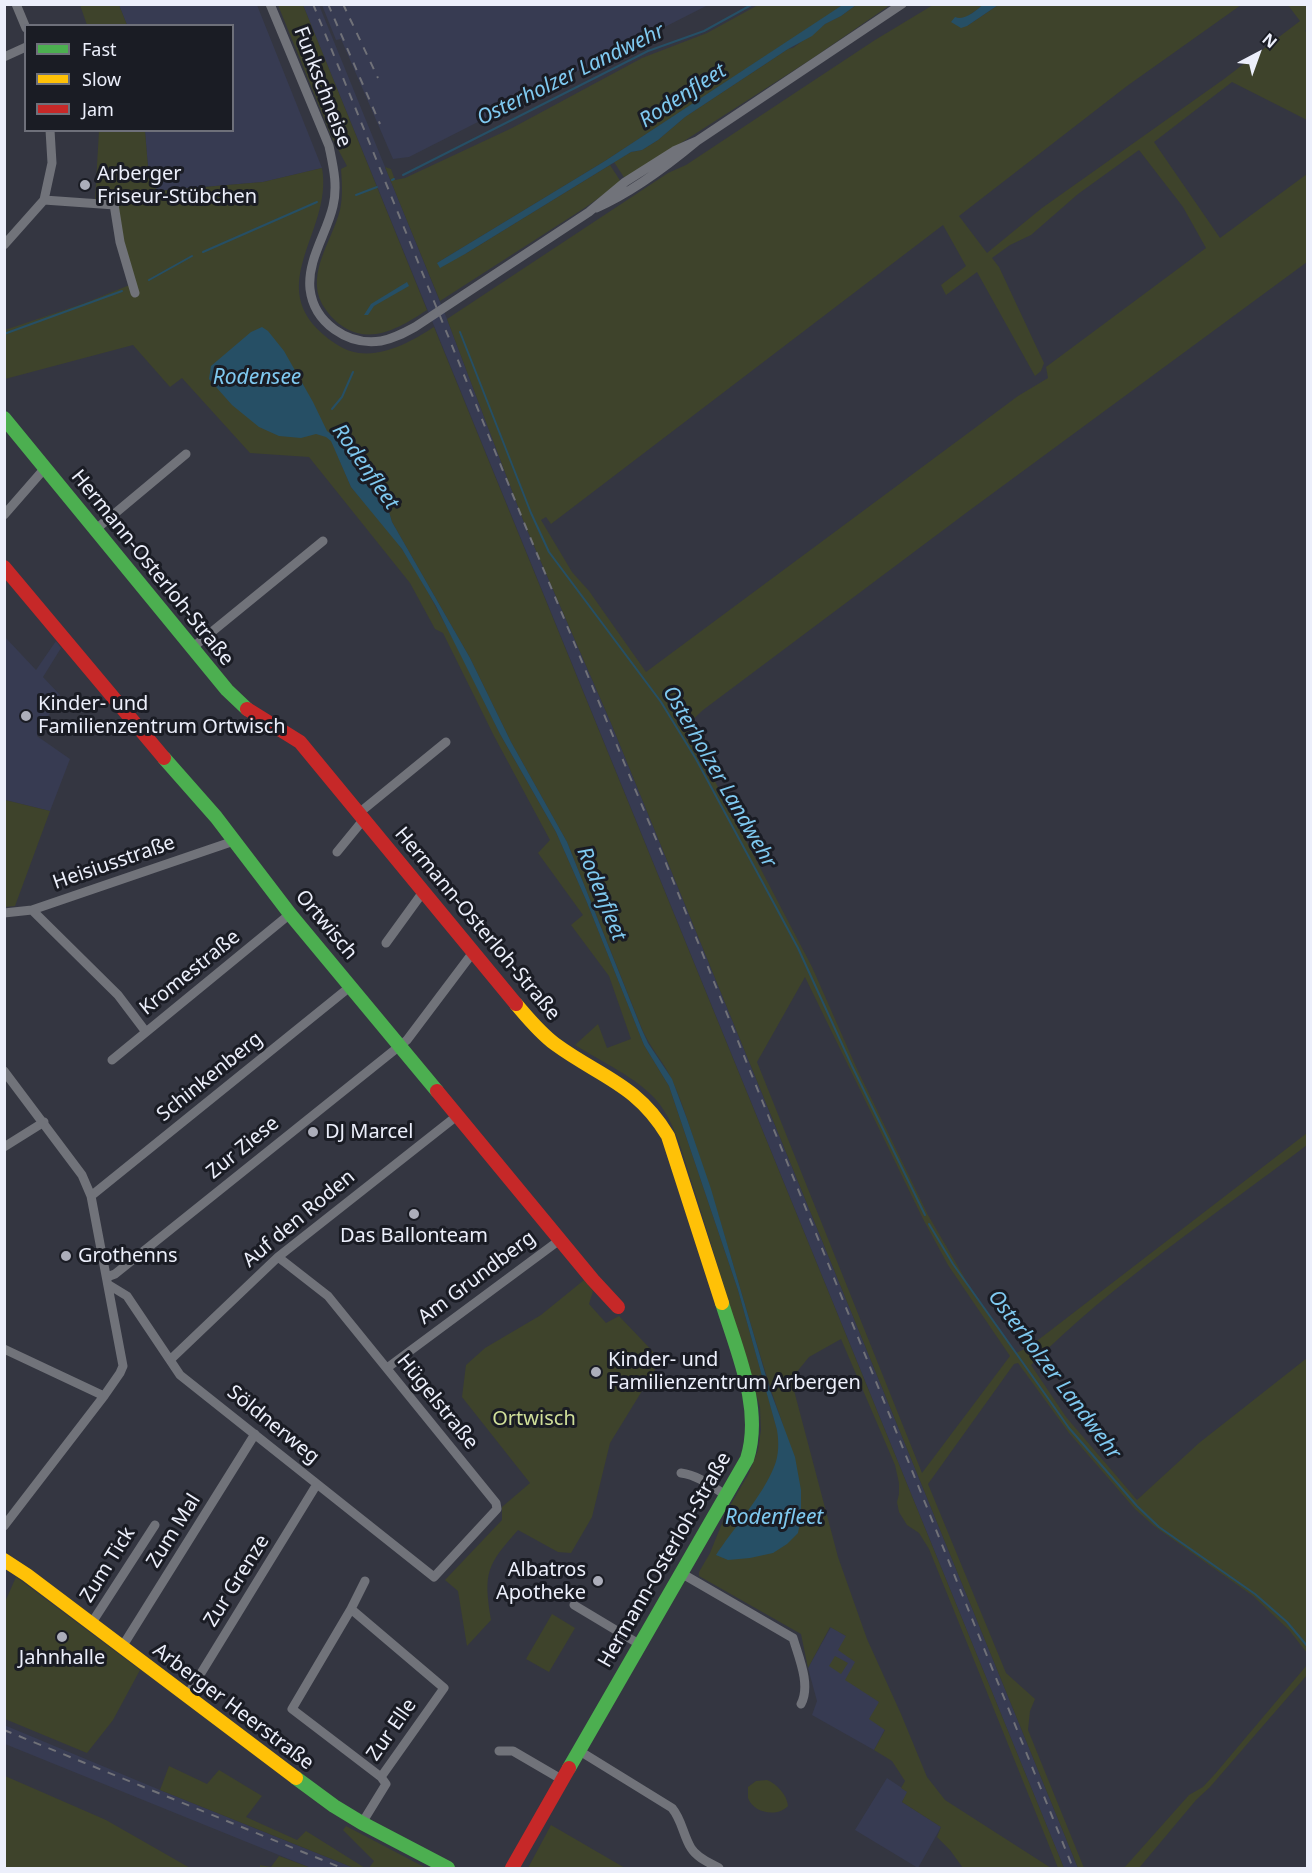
<!DOCTYPE html>
<html>
<head>
<meta charset="utf-8">
<style>
  body { margin:0 }
  #map { position:relative; width:1312px; height:1873px; overflow:hidden; background:#343641; font-family:"Noto Sans",sans-serif }
  canvas { display:block }
  .frame { position:absolute; inset:0; border:6px solid #eceffb; pointer-events:none }
  .legend { position:absolute; left:24px; top:24px; width:210px; height:108px; box-sizing:border-box; background:#1a1c24; border:2px solid #6e707a; margin:0; padding:8px 10px; list-style:none; font-size:18px; color:#eceffb }
  .legend li { display:flex; align-items:center; gap:12px; height:30px }
  .legend b { width:30px; border:2px solid #6e707a }
  .north { position:absolute; left:1228px; top:24px; width:60px; height:60px; -webkit-text-stroke:4px #1a1c24; paint-order:stroke; rotate:41deg; font-size:16px; font-weight:700; line-height:24px; text-align:center; color:#eceffb }
  .north::after { content:''; display:block; margin:auto; width:21px; height:27px; background:#eceffb; clip-path:polygon(50% 0,100% 100%,50% 72%,0 100%) }
</style>
</head>
<body>
<div id="map">
<canvas width="1312" height="1873"></canvas>
<div class="frame"></div>
<ul class="legend">
<li><b style="height:8px;background:#4caf50"></b>Fast</li>
<li><b style="height:8px;background:#ffc107"></b>Slow</li>
<li><b style="height:8px;background:#c62828"></b>Jam</li>
</ul>
<div class="north">N</div>
</div>
<script>
const g = document.querySelector('canvas').getContext('2d');
g.lineJoin = 'round';
function fill(path, color) { g.fillStyle = color; g.fill(path, 'evenodd'); }
function strokePath(path, color, width, dash) { g.strokeStyle = color; g.lineWidth = width; g.lineCap = dash ? 'butt' : 'round'; g.setLineDash(dash || []); g.stroke(path); }
function write(font, color, halo, rows, align = 'center') {
  g.font = font + ' "Noto Sans",sans-serif'; g.lineWidth = 6; g.setLineDash([]); g.textBaseline = 'middle'; g.strokeStyle = halo; g.fillStyle = color; for (const [text, x, y, turn = 0] of rows) {
    g.save(); g.translate(x, y); g.rotate((+turn || 0) * Math.PI / 180); g.textAlign = isNaN(turn) ? turn : align; if (halo) g.strokeText(text, 0, 0); g.fillText(text, 0, 0); g.restore();
  }
}
const built = new Path2D(`
  M119 5H257L322 168 263 182 156 191 148 167 145 131 232 130V26L127 25Z
  M303 5H319L447 319 525 525 611 723 1078 1868H1064Z
  M322 5H708L409 157 393 159 341 39 336 40Z
  M4 636 36 670 56 641 61 648 43 677 60 695 37 736 70 759 50 811 5 800Z
  M831 1627 846 1636 856 1661 879 1702 885 1729 874 1750 812 1715 817 1701 808 1668Z
  M4 1725 160 1790 354 1868H311L5 1744Z
  M887 1778 908 1792 902 1802 941 1827 918 1868 855 1830Z`);
const green = new Path2D(`
  M80 5H119L127 25H87Z
  M278 5H303L427 310C404 325 375 344 347 329 338 324 332 318 326 310 302 278 332 242 340 210 343 196 342 183 341 169L347 166 332 138Z
  M758 5H844L605 161 437 263 465 254 610 165 621 182 586 207 440 301 385 167 391 169 395 180 405 178 512 128 642 58 707 33Z
  M856 5H890L813 58 625 179 614 162 631 152 642 150 658 140 685 117 788 49 793 48 825 24 841 16Z
  M933 5H984L965 18 959 19 967 26 998 5H1241L1127 86 959 216 987 253 1042 208 1224 79 1300 21 1288 5H1307V29L1305 31 1308 33 1307 120 1232 82 1154 142 1220 238 1307 174V262L970 510 703 710 686 726 812 967 857 1069 928 1215 974 1294 1016 1353 1029 1347 1307 1133V1145C1214 1216 1114 1282 1031 1365L1066 1417 1137 1500 1199 1443 1307 1358V1653L1289 1630 1253 1596 1154 1526 1135 1509 1069 1433 1018 1363 1014 1364 928 1484 1006 1673 1035 1699 1030 1711 1028 1730 1084 1868H1078L611 723 525 525 447 319 668 173 686 165 875 40ZM1139 150 1183 207 1206 248 1046 367 1048 378 1018 396 646 672 589 591 572 572 541 520 546 517 551 524 943 225 966 266 941 285 946 295 977 272 1035 376 1041 371 1044 363 999 267 992 258 1010 245 1031 235 1078 194ZM805 977 923 1219 948 1265 1010 1356 922 1473 757 1062Z
  M99 131H145L148 167 157 191 263 182 322 168C334 234 255 290 336 344 368 366 406 345 434 327L1064 1868H1058L1046 1838 929 1549 919 1533 907 1525 899 1512 897 1502 899 1494V1483L895 1465 841 1339 809 1357 791 1379 838 1557 867 1639 901 1714 927 1777 945 1800 1051 1868H963L950 1850 937 1837 941 1827 902 1802 907 1792 901 1788 905 1781 892 1761 874 1750 885 1730 869 1719 879 1702 845 1680 855 1662 838 1650 846 1636 830 1627 808 1668 801 1634 699 1576V1572L710 1553 727 1511 749 1473 758 1450 761 1430 760 1407C738 1334 717 1261 694 1189 684 1160 677 1125 657 1101 638 1078 600 1061 575 1045L598 1024 607 1048 631 1039 609 976 571 925 583 915 538 853 550 840 494 736 443 633 435 629 410 583 309 457 250 453 182 378 170 387 133 345 5 379V330L85 303 132 284 114 206 95 200ZM335 436 350 448 357 458 363 476 369 486 380 495 387 505 392 522 470 658 511 742 567 842 642 1029C650 1048 664 1062 672 1080 684 1106 692 1135 701 1162 731 1250 753 1340 784 1428L777 1429 738 1290 669 1086 644 1045 586 900 556 832 500 734 461 654 414 566 389 531 351 487 332 442Z
  M5 800 50 811 15 906 5 907Z
  M584 1280 593 1291 589 1304 606 1323 619 1316 661 1360 610 1443 592 1517 571 1553 558 1552 518 1530C487 1565 483 1572 491 1620L467 1646 458 1591 445 1580 502 1520V1507L530 1483 462 1397 466 1365 485 1348 541 1315Z
  M16 1577 140 1670 113 1720 87 1753 5 1719V1602Z
  M552 1614 575 1628 549 1672 526 1659Z
  M835 1656 848 1663 841 1674 829 1666Z
  M1307 1665V1675L1210 1787 1196 1800 1139 1868H1124L1189 1795 1203 1787 1215 1774Z
  M169 1766 207 1784 219 1770 262 1796 246 1817 297 1840 306 1831 365 1868H354L160 1790Z
  M5 1776 106 1820 190 1868H5Z
  M767 1780C777 1784 787 1795 788 1806 778 1817 754 1814 748 1798 748 1797 748 1788 748 1787L756 1781Z
  M551 1825 625 1868H528Z
  M346 1826 426 1868H369L374 1861 343 1830Z
  M279 1856 311 1868H260V1865L271 1867Z`);
const water = new Path2D(`
  M844 4 856 5 841 16 825 24 812 36 788 49 685 117 658 140 642 150 631 152 465 254 440 268 437 263 605 161Z
  M984 4 998 5 967 26 961 28 951 22 955 17C965 21 975 11 984 4Z
  M407 282 409 286 374 306 368 315H364L371 304Z
  M262 327 268 331 284 351 313 402 327 431 350 448 357 457 363 476 369 486 380 495 387 505 392 522 470 658 511 742 567 842 642 1030 648 1043 672 1079 687 1119 711 1189 770 1390 795 1457 801 1490V1517L798 1533 787 1544 773 1553 750 1558 728 1560 716 1555C733 1529 763 1495 774 1467 779 1456 779 1442 777 1430L738 1290 669 1086 644 1045 586 900 556 832 500 734 436 606 402 549 351 487 331 441 326 437 316 434 301 438 279 436 259 427 232 405 209 379 211 366 251 332Z`);
const stream = new Path2D(`
  M403 175 648 51 704 31 753 4
  M392 180 394 179
  M356 195 377 187
  M203 252 317 202
  M149 280 192 256
  M460 332 531 513 549 552 661 702 696 759 798 948 852 1066 925 1215
  M4 334 122 291
  M332 409 342 397 353 372
  M929 1224 953 1264 1069 1428 1137 1506 1159 1527 1255 1594 1287 1622 1308 1647`);
const street = new Path2D(`
  M16 4 26 28
  M270 4 329 146C333 166 338 185 333 206 327 233 307 260 310 289 314 323 348 346 381 341 393 339 404 333 415 327L589 212 625 182 674 151 697 141
  M4 57 26 47
  M50 130 52 163 44 200 115 205
  M113 198 120 242 135 293
  M596 208C633 192 667 166 697 141L902 4
  M4 245 44 200
  M4 515 45 468
  M95 530 186 454
  M192 648 323 541
  M359 813 446 742
  M337 852 364 819
  M32 910 118 995 146 1032
  M4 913 32 910 234 841
  M386 943 423 892
  M112 1060 290 914
  M4 1071 82 1175 91 1196 123 1366 120 1373 104 1396 4 1526
  M4 1147 44 1122
  M91 1196 351 986
  M107 1277 115 1274 407 1040 474 951
  M109 1285 127 1296 180 1375 434 1577 497 1509 496 1503 328 1296 278 1257
  M4 1349 104 1396
  M170 1360 278 1257 458 1115
  M387 1368 561 1239
  M681 1473C698 1475 713 1487 727 1496
  M681 1573 793 1638C799 1658 811 1685 801 1704
  M574 1605 639 1644
  M351 1609 292 1709 381 1777
  M91 1624 155 1525
  M122 1647 255 1434
  M187 1696 317 1484
  M578 1750 672 1808C682 1820 683 1835 691 1848 697 1858 710 1863 719 1868
  M499 1751H513L561 1779
  M362 1823 386 1784 381 1777 444 1688 351 1609 365 1581`);
const fast = new Path2D(`
  M4 418 227 690 247 709
  M164 758 216 817 290 914 437 1091
  M569 1768 747 1459C763 1409 737 1352 722 1303
  M296 1778 334 1806 362 1823 448 1868`);
const slow = new Path2D(`
  M516 1004C528 1018 539 1032 555 1044 600 1077 637 1084 668 1136L722 1303
  M4 1560 27 1575 296 1778`);
const jam = new Path2D(`
  M4 567 164 758
  M247 709 300 742 516 1004
  M437 1091 593 1280 618 1307
  M512 1868 569 1768`);
const rail = new Path2D(`
  M313 4 525 525 663 856 1073 1868
  M328 4 380 124
  M343 4 378 78
  M4 1730 342 1868`);
const markers = [
  [85,185,6,"#acaeba"],
  [26,716,6,"#acaeba"],
  [313,1132,6,"#acaeba"],
  [414,1214,6,"#acaeba"],
  [66,1256,6,"#acaeba"],
  [596,1372,6,"#acaeba"],
  [598,1581,6,"#acaeba"],
  [62,1637,6,"#acaeba"]
];
const streetNames = [
  ["Funkschneise",322,87,69],
  ["Hermann-Osterloh-Straße",152,568,51],
  ["Heisiusstraße",114,863,-19],
  ["Hermann-Osterloh-Straße",477,924,50],
  ["Ortwisch",326,925,50],
  ["Kromestraße",190,973,-39],
  ["Schinkenberg",210,1077,-39],
  ["Zur Ziese",243,1148,-39],
  ["Auf den Roden",299,1219,-40],
  ["Am Grundberg",477,1278,-37],
  ["Hügelstraße",437,1402,51],
  ["Söldnerweg",273,1425,39],
  ["Zum Mal",174,1531,-58],
  ["Hermann-Osterloh-Straße",665,1560,-60],
  ["Zum Tick",108,1565,-58],
  ["Zur Grenze",237,1581,-58],
  ["Arberger Heerstraße",233,1707,37],
  ["Zur Elle",392,1730,-55]
];
const poiNames = [
  ["Arberger",97,174],
  ["Friseur-Stübchen",97,197],
  ["Kinder- und",38,704],
  ["Familienzentrum Ortwisch",38,727],
  ["DJ Marcel",325,1132],
  ["Das Ballonteam",414,1236,"center"],
  ["Grothenns",78,1256],
  ["Kinder- und",608,1360],
  ["Familienzentrum Arbergen",608,1383],
  ["Albatros",586,1570,"right"],
  ["Apotheke",586,1593,"right"],
  ["Jahnhalle",62,1658,"center"]
];
const parkNames = [
  ["Ortwisch",534,1419]
];
const waterNames = [
  ["Osterholzer Landwehr",571,75,-26],
  ["Rodenfleet",683,96,-33],
  ["Rodensee",257,378],
  ["Rodenfleet",365,467,55],
  ["Osterholzer Landwehr",719,777,60],
  ["Rodenfleet",601,894,68],
  ["Osterholzer Landwehr",1054,1375,53],
  ["Rodenfleet",774,1518]
];
fill(built, '#373b52');
fill(green, '#3e432b');
fill(water, '#264f65');
strokePath(stream, '#264f65', 2);
strokePath(street, '#71737a', 9);
strokePath(fast, '#4caf50', 14);
strokePath(slow, '#ffc107', 14);
strokePath(jam, '#c62828', 14);
strokePath(rail, '#707178', 2, [8, 8]);
for (const [x, y, r, color] of markers) { const dot = new Path2D(); dot.arc(x, y, r, 0, 2 * Math.PI); g.fillStyle = color; g.fill(dot); strokePath(dot, '#1a1c24', 2); }
write('20px', '#eceffb', '#1a1c24', streetNames);
write('20px', '#eceffb', '#1a1c24', poiNames, 'left');
write('20px', '#d0df99', '#1a1c24', parkNames);
write('italic 21px', '#7fc9f0', '#1a1c24', waterNames);
</script>
</body>
</html>
